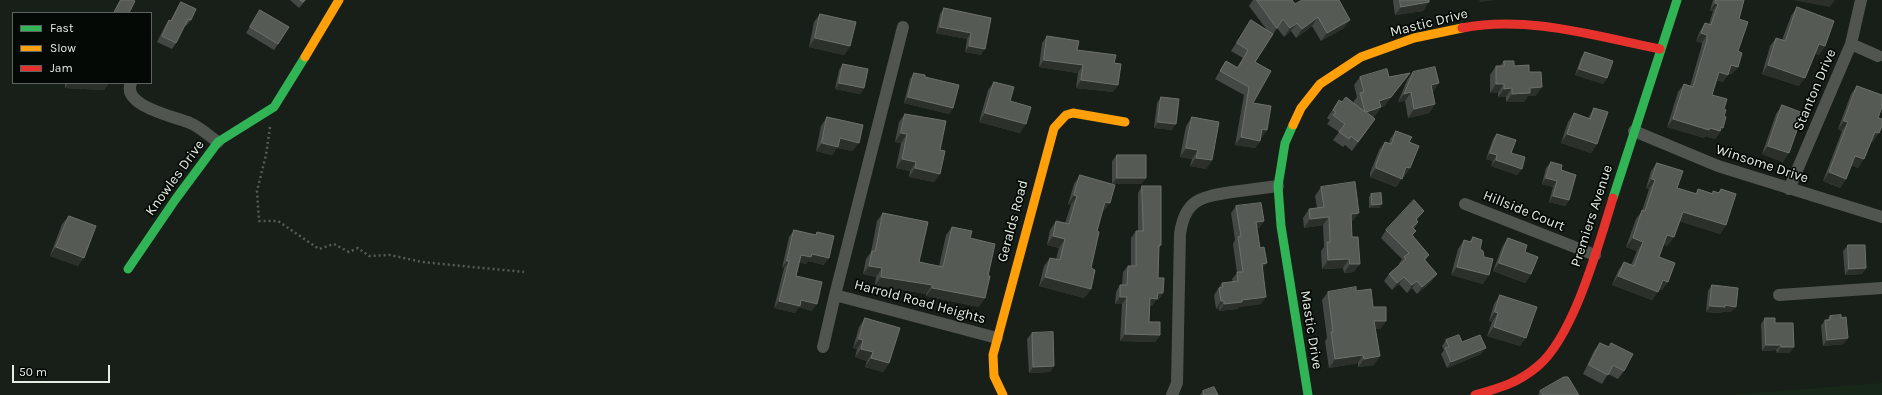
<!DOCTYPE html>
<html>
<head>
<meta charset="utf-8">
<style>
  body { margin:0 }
  #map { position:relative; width:1882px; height:395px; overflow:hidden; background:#181e18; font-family:Karla,sans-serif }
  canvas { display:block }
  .legend { position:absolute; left:12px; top:12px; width:140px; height:72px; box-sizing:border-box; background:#050905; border:1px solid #5e645e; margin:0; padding:5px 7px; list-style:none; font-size:12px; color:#e4ece3 }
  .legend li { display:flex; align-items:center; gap:8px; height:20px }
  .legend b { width:20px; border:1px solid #5e645e }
  .scale { position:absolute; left:12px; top:365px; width:98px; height:18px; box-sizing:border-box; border:2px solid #e4ece3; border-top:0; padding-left:5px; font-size:12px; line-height:14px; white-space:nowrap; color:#e4ece3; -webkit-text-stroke:3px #050905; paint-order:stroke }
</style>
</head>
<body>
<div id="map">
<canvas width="1882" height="395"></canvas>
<ul class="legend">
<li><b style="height:5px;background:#30b455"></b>Fast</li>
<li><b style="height:5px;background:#ff9f0a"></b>Slow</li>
<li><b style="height:5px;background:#e5322d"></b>Jam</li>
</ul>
<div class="scale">50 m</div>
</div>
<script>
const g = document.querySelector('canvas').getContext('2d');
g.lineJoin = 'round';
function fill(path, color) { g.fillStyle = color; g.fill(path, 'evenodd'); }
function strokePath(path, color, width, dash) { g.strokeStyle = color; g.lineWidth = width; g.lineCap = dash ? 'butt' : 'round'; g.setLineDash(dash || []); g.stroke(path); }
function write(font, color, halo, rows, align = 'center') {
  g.font = font + ' Karla,sans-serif'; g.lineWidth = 3.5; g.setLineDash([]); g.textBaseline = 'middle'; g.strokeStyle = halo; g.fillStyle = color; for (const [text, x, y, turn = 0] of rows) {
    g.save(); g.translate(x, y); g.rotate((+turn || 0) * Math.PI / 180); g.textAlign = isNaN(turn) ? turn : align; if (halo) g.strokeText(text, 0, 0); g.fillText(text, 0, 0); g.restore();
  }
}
const built = new Path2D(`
  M1882 383V395H1728Z`);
const path = new Path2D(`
  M270 127 266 155 257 191 259 221H278L319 249 334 244 349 252 358 248 369 256 390 255 422 262 524 272`);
const street = new Path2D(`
  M1851 44 1878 56
  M131 83C121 106 176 117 190 123 200 127 209 136 218 142
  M1634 131 1718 166 1882 217
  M1789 189 1851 44 1861 0
  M1465 204 1595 255
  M835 295 997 338
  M1779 295 1882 288
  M823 347 835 295 903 27
  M1172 395 1177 383 1180 234C1185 199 1201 197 1232 192 1247 190 1263 188 1278 186`);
const fast = new Path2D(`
  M1293 125 1285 143 1278 186 1281 226 1308 395
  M1613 198 1677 0
  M128 269 175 200 218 142 274 107 305 57`);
const slow = new Path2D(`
  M305 57 339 0
  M1293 125 1301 108 1320 84 1361 57 1414 38 1462 28
  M1003 395 994 376 993 355 1054 128 1066 115 1073 113 1125 122`);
const jam = new Path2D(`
  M1462 28C1528 15 1595 36 1660 49
  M1475 395C1500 388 1518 383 1538 366 1574 336 1599 243 1613 198`);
const wall = new Path2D(`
  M120 0H133L129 13H113Z
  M290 0H306L299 8Z
  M1253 0H1292L1295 4 1344 28 1321 41 1312 26 1296 38 1291 31 1284 37 1277 28 1255 62 1253 103 1262 138H1261L1260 141 1255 148 1235 145 1244 95 1215 79 1221 69 1226 61 1237 67 1243 58 1231 51 1251 20 1267 30 1249 6Z
  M1393 0H1429L1423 11 1395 15Z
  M1713 0H1744L1739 19 1738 67 1732 74 1728 73 1723 82 1716 80 1712 95 1724 109 1723 128 1715 139 1705 136 1704 138 1667 127 1678 92 1684 84 1690 86 1701 48 1702 43 1696 41 1700 31 1705 23 1709 24 1713 11H1710Z
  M181 2 191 20 186 26 184 25 176 43 172 49 157 42 165 26 169 20 170 21 177 8Z
  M1797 7 1825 46 1819 55 1815 53 1799 86 1762 74 1770 46 1776 38 1782 40 1791 16Z
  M944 8 991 18 981 55 965 52 967 39 936 33 940 14Z
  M260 10 278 44 274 50 246 33Z
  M820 14 850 46 844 55 809 47 814 22Z
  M1047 36 1077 50 1114 63 1113 92 1076 88 1078 73 1039 67 1042 43Z
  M1585 52 1607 78 1603 84 1575 75 1581 58Z
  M1504 61 1529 72 1536 96H1528L1524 102H1506V97H1498V93H1490V75L1496 66H1500Z
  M843 64 864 88 860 94 835 89 839 70Z
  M1413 72 1433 92H1432L1435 104 1429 113 1408 118 1405 101 1398 102 1407 80Z
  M914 73 925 77 953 108 949 114 904 103 910 79Z
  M1360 77 1385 106 1381 107 1375 116 1373 117 1375 119 1352 151 1345 145 1343 147 1333 140 1339 132 1327 124 1330 120 1327 118 1339 100 1342 102 1354 104V101L1357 97 1354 85Z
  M994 82 1010 101 1020 133 979 122 988 90Z
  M65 83H109L104 90 65 88Z
  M1857 86 1878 118 1873 142 1871 141 1858 168 1851 165 1846 179 1840 188 1823 181 1842 131 1838 129 1851 94Z
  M1161 97 1172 130 1154 128 1157 103Z
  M1782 105 1783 162 1762 154 1776 114Z
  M1594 108 1597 144 1591 153 1561 143 1568 122 1574 113 1588 118Z
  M905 114 940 150V174L934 182 909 177 910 171 896 168 901 143 895 142 899 122Z
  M827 117 853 151 837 148 832 155 816 151 821 126Z
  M1192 117 1212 160 1206 169 1190 166 1192 159 1180 157 1186 126Z
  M1396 131 1409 142 1410 168 1404 177 1403 176 1396 187 1370 177V173L1379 150 1385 142 1389 143 1390 139Z
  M1497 134 1511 153 1522 169 1517 175 1491 166 1493 161 1486 159 1493 139Z
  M1117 155 1146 178 1141 184H1112V161Z
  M1551 162 1569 200 1565 206 1549 202 1553 187 1542 184 1546 168Z
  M1657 163 1677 188 1695 194 1698 189 1712 193 1713 191 1718 193 1721 189 1726 225 1720 234 1679 221 1674 237 1667 246 1663 244 1659 257 1668 282 1662 290 1659 289 1652 300 1612 285 1618 271 1624 262 1631 265 1637 251 1626 247 1636 219 1642 211 1649 189 1646 188 1651 171Z
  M1080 175 1104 211H1102L1097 231 1091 268V289L1084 298 1039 286 1044 266 1050 258 1056 259 1059 248 1047 245 1050 230 1056 221 1065 223 1071 205 1068 204 1074 184Z
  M1142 186 1161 245 1159 248 1158 278 1163 293 1158 300H1156L1152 306 1150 305 1149 322 1160 335 1155 342 1120 341 1122 304H1115L1116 292 1120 285H1122L1123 272 1128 266H1131V238L1136 231H1138V193Z
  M1321 187 1353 221H1351L1354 272 1344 273 1343 268 1322 269 1321 251 1324 247 1323 225 1304 228 1303 218 1309 209 1317 208 1315 196Z
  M1371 194 1380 208H1369V197Z
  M1236 206 1264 221 1259 228H1257L1263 269 1261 304 1239 307 1237 309 1219 311V308L1216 309 1214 295 1222 283 1233 282 1232 279 1237 273 1233 244 1235 240 1231 213Z
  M1424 211 1417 220 1418 222 1414 229 1413 236 1429 255 1425 261 1437 274 1431 282 1417 294 1412 288 1407 293 1399 284 1392 290 1384 281 1389 274 1399 265V264L1402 259 1381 238 1386 230Z
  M883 213 919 262 939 266 946 235 952 227 970 238 979 307 926 296V294L875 285 876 277 863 274 866 259 871 252 877 221Z
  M69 216 78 266 50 256 62 224Z
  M794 230 815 235 817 232 824 265 808 261 806 264 799 262 796 276 812 311 799 307 795 313 774 308 784 268H782L789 237Z
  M1473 237 1480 249 1483 284 1451 275 1458 249 1464 240 1469 242Z
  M1508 238 1525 252 1531 274 1525 283 1493 271 1502 247Z
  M1848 245 1866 268 1862 274 1845 275 1843 251Z
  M1712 285 1731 312H1722L1721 313 1706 312 1708 291Z
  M1356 291 1373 307 1386 321 1380 329H1375L1374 365 1358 367V363L1329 368 1325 341 1327 338 1322 300 1328 292Z
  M1500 295 1520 346 1487 336 1492 322 1489 321 1494 304Z
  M1830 316 1844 344 1823 346 1821 326 1825 320H1827Z
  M865 318 889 363 883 372 865 367 867 361 855 357 857 349 853 348 859 327Z
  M1765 318 1775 323 1790 353H1777L1776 350 1762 351 1761 324Z
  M1032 333 1054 366 1050 372 1029 373 1027 339Z
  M1446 340 1462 342 1481 354 1447 368 1441 354 1444 350 1442 346Z
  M1600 343 1609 347 1611 343 1624 371 1618 379 1608 374 1602 384 1583 374 1594 351Z
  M1203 391 1218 395H1200Z
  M1540 391 1579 395H1538Z`);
const shadedWall = new Path2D(`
  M1480 0H1497L1479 2Z
  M1792 0H1835L1830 7Z
  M1429 2 1423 11 1395 15 1401 7Z
  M1715 3 1718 4 1713 11H1710Z
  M1318 17 1312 26 1296 38 1302 29Z
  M1350 20 1344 28 1321 41 1327 33Z
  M1297 23 1291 31 1284 37 1290 28Z
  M940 27 971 33 967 39 936 33Z
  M1701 33 1707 35 1702 43 1696 41Z
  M815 38 850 46 844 55 809 47Z
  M1819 44 1825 46 1819 55 1813 53Z
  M969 46 985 49 981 55 965 52Z
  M1044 60 1083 65 1078 73 1039 67Z
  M1731 65 1738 67 1732 74 1726 72Z
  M1768 65 1805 78 1799 86 1762 74Z
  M1579 69 1607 78 1603 84 1575 75Z
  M1719 72 1728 75 1723 82 1714 79Z
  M1410 73 1385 106 1373 109 1379 101Z
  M1081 80 1118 85 1113 92 1076 88Z
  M68 83H109L104 90 65 88Z
  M839 83 864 88 860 94 835 89Z
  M1439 83 1433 92 1425 94 1431 85Z
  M1496 84H1504L1498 93H1490Z
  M1542 87 1536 96H1528L1524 102H1506L1512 94 1530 88Z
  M1512 88 1506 97H1498L1504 89Z
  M1411 92 1405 101 1398 102 1404 94Z
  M908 97 953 108 949 114 904 103Z
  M1435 104 1429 113 1408 118 1414 109Z
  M1381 107 1375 116 1360 121 1366 112Z
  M985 113 1026 124 1020 133 979 122Z
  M1673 119 1710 128 1721 127 1723 128 1715 139 1705 136 1704 138 1667 127Z
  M1844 121 1848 122 1842 131 1838 129Z
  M1158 122 1176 124 1172 130 1154 128Z
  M1262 129 1267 130 1262 138 1257 137Z
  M1875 132 1879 133 1873 142 1869 140Z
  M901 133 907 134 901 143 895 142Z
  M1567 134 1597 144 1591 153 1561 143Z
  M1241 137 1260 141 1255 148 1235 145Z
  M840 138 859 143 853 151 837 148 832 155 816 151 822 143Z
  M1768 146 1789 153 1783 162 1762 154Z
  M1186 148 1198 150 1192 159 1180 157Z
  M1490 153 1497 155 1493 161 1486 159Z
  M1855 156 1864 159 1858 168 1849 164Z
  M1196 158 1212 160 1206 169 1190 166Z
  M902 159 916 162 910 171 896 168Z
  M1496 160 1522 169 1517 175 1491 166Z
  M1406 167 1410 168 1404 177 1400 176Z
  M915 168 940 174 934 182 909 177Z
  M1376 168 1402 179 1396 187 1370 177Z
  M1829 172 1846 179 1840 188 1823 181Z
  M1117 178H1146L1141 184H1112Z
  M1546 178 1557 181 1553 187 1542 184Z
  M1652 179 1655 180 1649 189 1646 188Z
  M1074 195 1077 196 1071 205 1068 204Z
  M1553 196 1569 200 1565 206 1549 202Z
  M1105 202 1110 203 1104 211 1099 210Z
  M1382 204 1380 208H1369L1372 205Z
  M1424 211 1419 218 1410 226 1416 219Z
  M1683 212 1726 225 1720 234 1676 220Z
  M1359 213 1353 221 1345 222 1351 214Z
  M1329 217 1323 225 1304 228 1310 219Z
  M1264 221 1259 228 1251 229 1256 222Z
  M1667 235 1674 237 1667 246 1661 243Z
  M1053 236 1065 239 1059 248 1047 245Z
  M1633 238 1643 242 1637 251 1626 247Z
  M56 247 84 258 78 266 50 256Z
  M812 254 829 258 824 265 808 261 806 264 796 262 801 255Z
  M1349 259 1343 268 1322 269 1328 260Z
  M787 261H789L784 268H782Z
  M1267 263 1262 270V264Z
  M1499 263 1531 274 1525 283 1493 271Z
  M1350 264H1360L1354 272 1344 273Z
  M869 266 882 268 876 277 863 274Z
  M1457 267 1489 275 1483 284 1451 275Z
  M1866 268 1862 274 1845 275 1849 269Z
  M1437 274 1431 282 1417 294 1422 287Z
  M1618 276 1658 292 1652 300 1612 285Z
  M881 277 932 285 926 294 875 285Z
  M1045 277 1091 289 1084 298 1039 286Z
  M1404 277 1399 284 1392 290 1397 283Z
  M1663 280 1668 282 1662 290 1657 288Z
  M1417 281 1412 288 1407 293 1412 285Z
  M932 288 985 298 979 307 926 296Z
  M1158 293H1163L1158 300H1156L1152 306 1145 305 1150 298Z
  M1120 297H1127L1122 304H1115Z
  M1266 297 1261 304 1239 307 1237 309 1219 311 1224 304 1242 300Z
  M801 300 817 304 812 311 799 307 795 313 774 308 779 301Z
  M1221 301H1224L1219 308 1216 309Z
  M1725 305 1736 307 1731 312H1722L1721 313 1706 312 1710 306Z
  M1495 312 1498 313 1492 322 1489 321Z
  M1374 321H1386L1380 329H1368Z
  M1494 327 1526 338 1520 346 1487 336Z
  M1125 334 1160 335 1155 342 1120 341Z
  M1848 338 1844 344 1823 346 1827 340Z
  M859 339 863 340 857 349 853 348Z
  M1766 345H1781L1776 350 1762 351Z
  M1781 347H1794L1790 353H1777Z
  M1486 348 1481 354 1447 368 1451 362Z
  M861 349 873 352 867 361 855 357Z
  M1363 355 1358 363 1329 368 1335 359Z
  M1380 356 1374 365 1358 367 1364 359Z
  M871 358 889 363 883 372 865 367Z
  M1054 366 1050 372 1029 373 1033 367Z`);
const building = new Path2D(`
  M121 0H133L135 1 129 13H114Z
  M300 0H305L303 2Z
  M1257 0H1292L1295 4 1302 0H1339L1350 20 1327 33 1318 17 1302 29 1297 23 1290 28 1283 19 1277 28Z
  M1400 0H1429V2L1401 7Z
  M1716 0H1744L1739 19 1748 22 1738 51 1742 53 1738 67 1731 65 1728 75 1719 72 1712 95 1727 99 1724 109 1726 110 1724 116 1726 117 1723 128 1721 127 1720 131 1710 128 1709 130 1673 119 1684 84 1693 87 1707 40V35L1701 33 1705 23 1711 25 1718 4 1715 3Z
  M181 2 196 9 191 20 188 19 176 43 162 36 169 20 171 21Z
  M1797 7 1834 21 1825 46 1819 44 1805 78 1768 65 1776 38 1785 41Z
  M944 8 991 18 985 49 969 46 971 33 940 27Z
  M260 10 289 27 278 44 250 27Z
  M820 14 856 22 850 46 815 38Z
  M1251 20 1273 34 1255 62 1271 71 1253 103 1271 106 1267 130 1262 129 1260 141 1241 137 1249 87 1220 71 1226 61 1238 68 1248 50 1237 43Z
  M1047 36 1079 41 1077 50 1116 55 1114 63 1121 64 1118 85 1081 80 1083 65 1044 60Z
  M1585 52 1613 61 1607 78 1579 69Z
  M1504 61H1514V66L1529 65V72H1541L1542 87 1530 88V93L1512 94V88L1504 89V84H1496V66H1504Z
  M843 64 868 69 864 88 839 83Z
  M1435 67 1439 83 1431 85 1435 104 1414 109 1411 92 1404 94 1413 72Z
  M1387 69 1389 77 1410 73 1391 97 1379 101 1381 107 1366 112 1375 119 1358 142 1351 136 1349 139 1339 132 1345 124 1333 115 1336 112 1333 110 1339 100 1342 102 1346 97 1365 112 1360 93 1364 92 1360 77Z
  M914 73 925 75V77L959 85 953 108 908 97Z
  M994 82 1014 87 1010 101 1031 107 1026 124 985 113Z
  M1857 86 1882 95V107L1878 118 1882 119V126L1879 133 1875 132 1864 159 1855 156 1846 179 1829 172 1848 122 1844 121Z
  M1161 97 1179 99 1176 124 1158 122Z
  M1782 105 1803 113 1789 153 1768 146Z
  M1594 108 1608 112 1597 144 1567 134 1574 113 1590 119Z
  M905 114 946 121 940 150 945 151 940 174 915 168 916 162 902 159 907 134 901 133Z
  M827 117 863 125 859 143 840 138 838 147 822 143Z
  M1192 117 1219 122 1212 160 1196 158 1198 150 1186 148Z
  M1396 131 1412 137 1409 142 1419 146 1410 168 1406 167 1402 179 1376 168V164L1385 142 1391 144Z
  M1497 134 1516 140 1511 153 1525 157 1522 169 1496 160 1497 155 1490 153Z
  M1117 155H1146V178H1117Z
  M1551 162 1562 165 1561 170 1576 175 1569 200 1553 196 1557 181 1546 178Z
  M1657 163 1683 171 1677 188 1697 194 1698 189 1713 194V191L1719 193 1721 189 1736 194 1726 225 1683 212 1674 237 1667 235 1659 257 1675 263 1668 282 1663 280 1658 292 1618 276 1624 262 1634 266 1643 242 1633 238 1642 210 1645 211 1655 180 1652 179Z
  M1080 175 1115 185 1110 203 1105 202 1097 231 1099 232 1091 268 1095 270 1091 289 1045 277 1050 258 1060 260 1065 239 1053 236 1056 221 1069 224 1077 196 1074 195Z
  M1355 182 1359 213 1351 214 1352 237H1358L1360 264H1350L1349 259 1328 260 1327 242H1330L1329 217 1310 219 1309 209 1324 207 1321 187Z
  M1142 186H1161V245H1159L1158 278H1164L1163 293H1158L1157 299 1150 298 1149 322H1160V335L1125 334 1127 297H1120V285H1127L1128 266H1136V231H1143Z
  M1381 193 1382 204 1372 205 1371 194Z
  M1414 200 1424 211 1416 219 1418 222 1412 227 1416 231 1412 235 1429 255 1424 259 1437 274 1422 287 1417 281 1412 285 1404 277 1397 283 1389 274 1406 259 1404 257 1409 253 1386 230Z
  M1261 203 1264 221 1256 222 1260 248 1264 247 1267 263 1262 264 1266 297 1242 300V302L1224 304V301H1221L1219 288 1223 287 1222 283 1238 281 1237 272H1243L1238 237 1241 236 1236 206Z
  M883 213 928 222 919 262 943 267 952 227 972 231 970 238 995 244 988 276H990L985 298 932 288V285L881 277 882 268 869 266 872 251H875Z
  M69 216 96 226 84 258 56 247Z
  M794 230 816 235 817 232 834 236 829 258 812 254 811 257 801 255 796 276 822 282 817 304 801 300 800 306 779 301 789 261H787Z
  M1473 237 1482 240 1480 249 1483 251 1484 257 1493 259 1489 275 1457 267 1464 240 1471 242Z
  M1508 238 1527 245 1525 252 1538 257 1531 274 1499 263Z
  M1848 245H1865L1866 268 1849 269Z
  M1712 285 1738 288 1736 307 1725 305V307L1710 306Z
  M1356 287V291L1371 289 1373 307H1386V321H1374L1380 356 1364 359 1363 355 1335 359 1331 332H1333L1328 292Z
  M1500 295 1537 307 1526 338 1494 327 1498 313 1495 312Z
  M1841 315V318L1846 317 1848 338 1827 340 1825 320H1830V316Z
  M865 318 900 328 889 363 871 358 873 352 861 349 863 340 859 339Z
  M1765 318H1775V323H1793L1794 347H1781V345H1766Z
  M1053 332 1054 366 1033 367 1032 333Z
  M1459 335 1462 342 1480 335 1486 348 1451 362 1445 348 1449 347 1446 340Z
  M1600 343 1609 347 1611 343 1633 354 1624 371 1613 365 1608 375 1589 365Z
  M1564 377H1568L1579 395H1543L1540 391Z
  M1214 387 1218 395H1204L1203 391Z`);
const streetNames = [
  ["Mastic Drive",1429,23,-14],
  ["Stanton Drive",1815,90,-67],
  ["Winsome Drive",1762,164,18],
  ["Knowles Drive",175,178,-54],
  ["Hillside Court",1524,211,22],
  ["Premiers Avenue",1592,216,-72],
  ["Geralds Road",1013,221,-75],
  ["Harrold Road Heights",920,302,15],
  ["Mastic Drive",1311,330,81]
];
fill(built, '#182818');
strokePath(path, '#575b56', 2.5, [2, 3]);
strokePath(street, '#505550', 12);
strokePath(fast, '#30b455', 9);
strokePath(slow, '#ff9f0a', 9);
strokePath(jam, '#e5322d', 9);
fill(wall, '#444844');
fill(shadedWall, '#2b302b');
fill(building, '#555a55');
strokePath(building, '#6c716b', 1);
write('14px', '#e4ece3', '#050905', streetNames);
</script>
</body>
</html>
